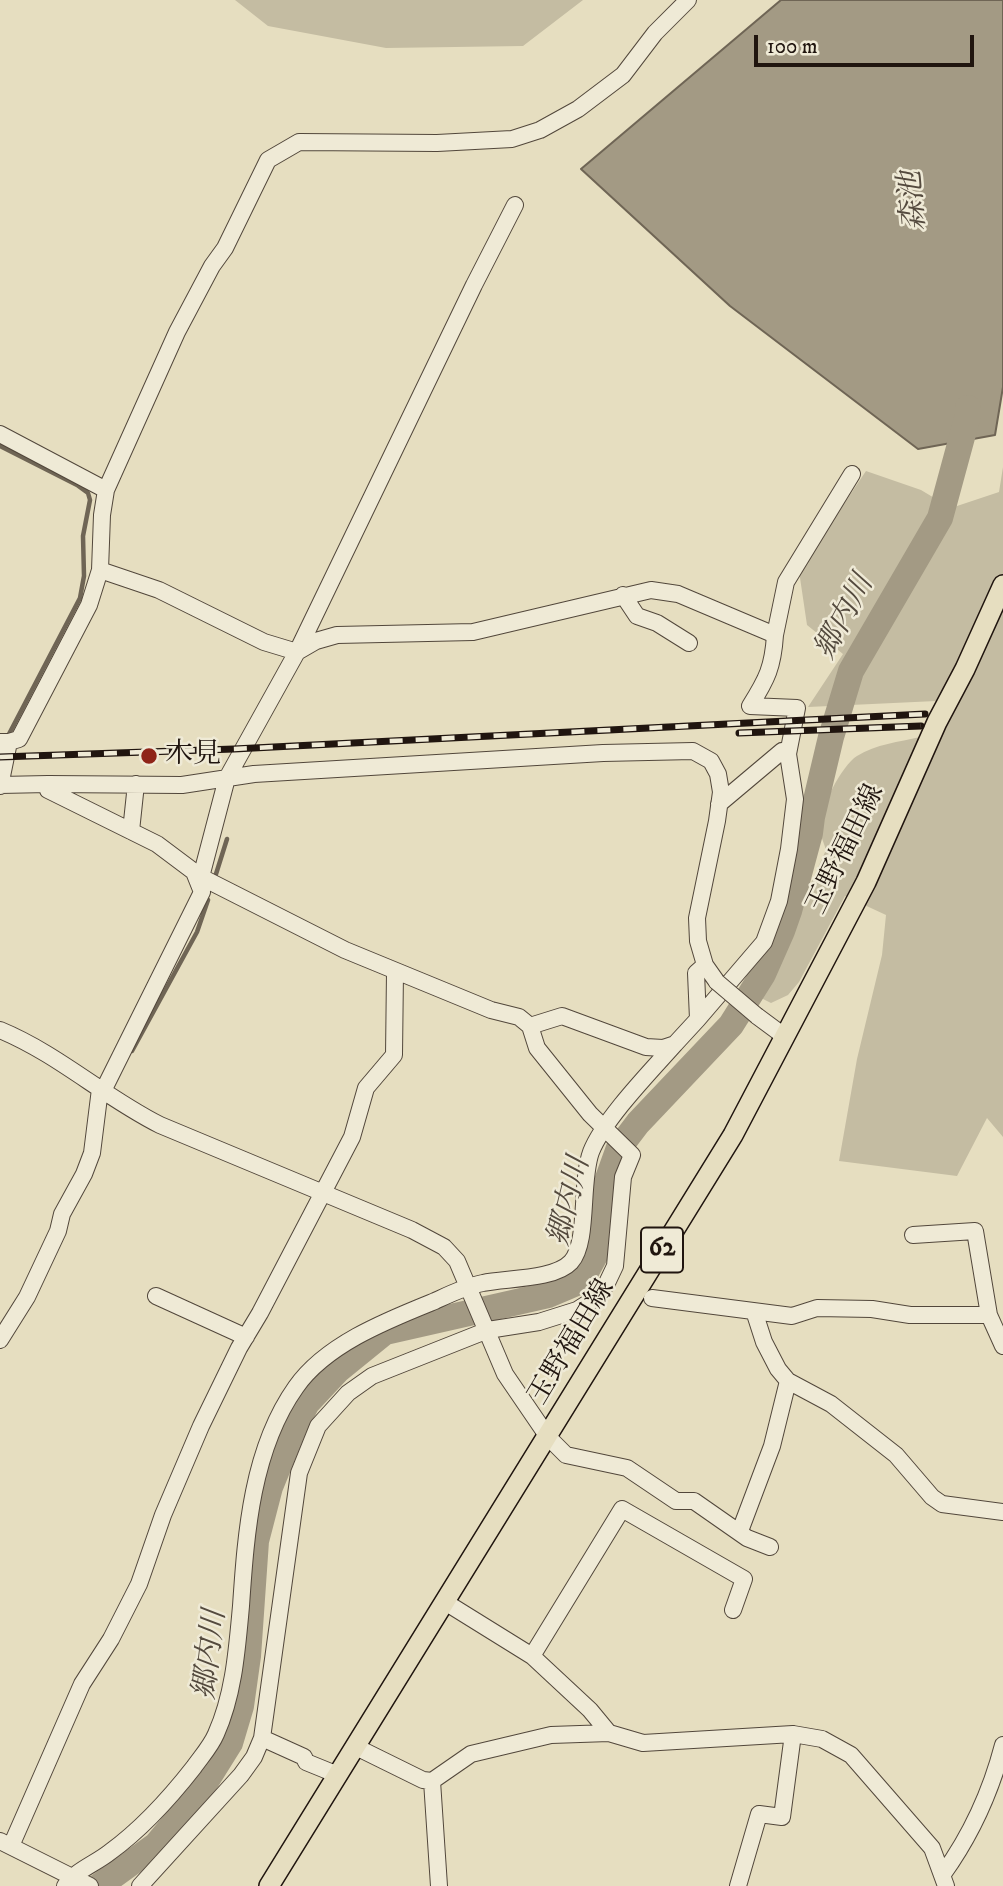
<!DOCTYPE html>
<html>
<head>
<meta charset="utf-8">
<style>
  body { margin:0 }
  #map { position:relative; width:1003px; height:1886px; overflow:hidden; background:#e6dec0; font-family:"IM FELL DW Pica",serif }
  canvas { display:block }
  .scale { position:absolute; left:754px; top:35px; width:220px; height:32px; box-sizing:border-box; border:4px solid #20150f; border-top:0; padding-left:9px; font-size:21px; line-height:24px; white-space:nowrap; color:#20150f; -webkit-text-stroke:5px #efead6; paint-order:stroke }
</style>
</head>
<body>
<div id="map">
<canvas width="1003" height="1886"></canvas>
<div class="scale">100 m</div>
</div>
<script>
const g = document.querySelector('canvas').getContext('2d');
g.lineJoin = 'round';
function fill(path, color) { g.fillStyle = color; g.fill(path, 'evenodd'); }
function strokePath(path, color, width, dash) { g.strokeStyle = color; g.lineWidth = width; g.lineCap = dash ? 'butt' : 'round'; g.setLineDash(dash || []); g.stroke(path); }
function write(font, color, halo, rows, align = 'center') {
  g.font = font + ' "IM FELL DW Pica","Noto Serif JP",serif'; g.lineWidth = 5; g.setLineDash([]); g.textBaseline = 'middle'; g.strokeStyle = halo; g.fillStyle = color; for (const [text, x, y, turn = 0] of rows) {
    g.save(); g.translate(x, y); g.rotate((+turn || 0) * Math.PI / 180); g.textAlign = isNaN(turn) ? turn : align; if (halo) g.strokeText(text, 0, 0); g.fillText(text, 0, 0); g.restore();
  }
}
const green = new Path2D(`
  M235 0H583L523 46 386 48 268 26Z
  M1003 467V1137L987 1118 957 1176 839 1161 857 1059 882 955 886 915 845 896 799 982 788 995 771 1003 759 997 826 850C824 843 820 835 820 829 818 811 842 765 857 756 876 744 899 742 920 737L936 701 808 707 843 654 807 625 799 571 866 471 921 490 951 508 999 492Z`);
const water = new Path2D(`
  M781 0H1003V387L995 435 918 449 730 306 581 169Z`);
const stream = new Path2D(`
  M0 446 77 485 88 493 90 500 83 536 84 576 80 598 9 734
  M216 874 227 839
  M132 1051 197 932 208 900`);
const river = new Path2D(`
  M99 1886 156 1845 197 1796 230 1743 241 1706 248 1656 256 1541 270 1487 294 1428 307 1403 337 1371 385 1332 548 1295 581 1281 597 1252 605 1187 619 1148 638 1123 731 1025 763 974 782 931 789 911 810 833 812 817 831 737 851 671 940 518 968 415V408`);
const minor = new Path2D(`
  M0 434 106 490
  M100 570 159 590 264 642 297 652 316 641 337 635 473 632 651 590 678 594 775 635 786 582 852 474
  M623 595 637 616 657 623 689 643
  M775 635C773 667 767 679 750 706L797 708 788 754
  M0 742H9L19 739 89 605 100 570 102 515 106 490 177 332 212 266 225 248 268 160 299 142 437 143 512 139 540 130 578 109 623 75 655 33 688 0
  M0 785 48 784
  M0 786 9 742
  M131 831 136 784
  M201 877 227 778 297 652 474 285 515 205
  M757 1016 784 1036
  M698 1019 764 942 779 901 789 849 795 799 788 754 782 751 719 804
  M530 1026 562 1016 646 1047 663 1048 675 1044 698 1019 696 973 705 965
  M0 1030C58 1054 104 1097 160 1125L412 1230 444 1247 457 1261 505 1374 548 1437 566 1455 627 1468 676 1501H694L747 1538 770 1547
  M103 1091 202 892 194 872
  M913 1235 975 1231 989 1315 1003 1346
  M156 1296 246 1337
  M652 1298 792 1316 817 1308 872 1309 910 1315H989
  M754 1311 764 1342 778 1369 788 1381 831 1404 896 1455 932 1497 942 1504 1003 1512
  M0 1340 27 1297 58 1231 62 1214 84 1174 92 1153 100 1089
  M740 1531 772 1446 788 1381
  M445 1602 532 1656 590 1710 609 1733
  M532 1656 622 1509 744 1579 733 1610
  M262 1738 304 1757 306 1762 338 1775
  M356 1747 423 1780 432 1781 471 1754 551 1735 609 1733 643 1743 793 1734 822 1739 851 1755 932 1848 946 1886
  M432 1781 439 1886
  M0 1841 90 1886
  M11 1846 82 1684 111 1639 139 1584 163 1515 201 1426 239 1348 260 1313 352 1137 366 1088 394 1055 395 972
  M943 1874C971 1835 991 1791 1003 1745
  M65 1886C76 1870 95 1864 110 1852 143 1828 169 1799 194 1767 201 1757 211 1746 216 1734 234 1694 237 1649 241 1606 246 1532 252 1449 296 1387 326 1344 388 1320 435 1301 450 1294 466 1286 483 1283 506 1278 554 1280 571 1262 589 1242 580 1182 591 1152 604 1119 651 1071 675 1044
  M140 1886 241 1775 254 1757 262 1738 299 1473 318 1426 348 1393 372 1376 488 1330 539 1322 577 1310 591 1301 606 1285 615 1266 623 1177 632 1155 590 1114 537 1048 530 1026 519 1017 491 1010 345 950 201 877 157 844 48 790V784L182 785 254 774 603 753 693 751 711 761 718 774 721 792 717 821 697 918 698 941 705 965 717 982
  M738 1886 759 1814 782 1817 793 1734`);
const major = new Path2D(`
  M269 1886 733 1135 866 882 937 722 965 669 1003 585`);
const rail = new Path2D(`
  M739 733 921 726
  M0 757 234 749 925 714`);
const minorBridge = new Path2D(`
  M717 982 757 1016`);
const markers = [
  [149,756,9,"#8f2418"]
];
const shields = [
  [662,1250,42]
];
const shieldNames = [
  ["62",662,1250]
];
const poiNames = [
  ["木見",165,756]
];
const streetNames = [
  ["玉野福田線",847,850,-64],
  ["玉野福田線",573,1343,-59]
];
const waterNames = [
  ["森池",915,201,-95],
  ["郷内川",846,618,-62],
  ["郷内川",571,1202,-76],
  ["郷内川",212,1655,-83]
];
fill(green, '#c4bca2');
fill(water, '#a39a84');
strokePath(water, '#6f6555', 2);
strokePath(stream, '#6f6555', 4.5);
strokePath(river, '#a39a84', 26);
strokePath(minor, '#52473b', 18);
strokePath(major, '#20150f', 22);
strokePath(minor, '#efead6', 16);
strokePath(major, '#e6dec0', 19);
strokePath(rail, '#20150f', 7);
strokePath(rail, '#efead6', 4.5, [13]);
strokePath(minorBridge, '#52473b', 18, []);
strokePath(minorBridge, '#efead6', 16);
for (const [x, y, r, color] of markers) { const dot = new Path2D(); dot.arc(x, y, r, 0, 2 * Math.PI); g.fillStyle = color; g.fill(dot); strokePath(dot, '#efead6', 2.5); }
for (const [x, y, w] of shields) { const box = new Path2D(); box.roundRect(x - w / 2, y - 22.5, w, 45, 5); g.fillStyle = '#efead6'; g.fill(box); strokePath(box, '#20150f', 2); }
write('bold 26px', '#20150f', null, shieldNames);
write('28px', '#20150f', '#efead6', poiNames, 'left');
write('28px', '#20150f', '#efead6', streetNames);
write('italic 30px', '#544a3e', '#efead6', waterNames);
</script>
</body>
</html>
